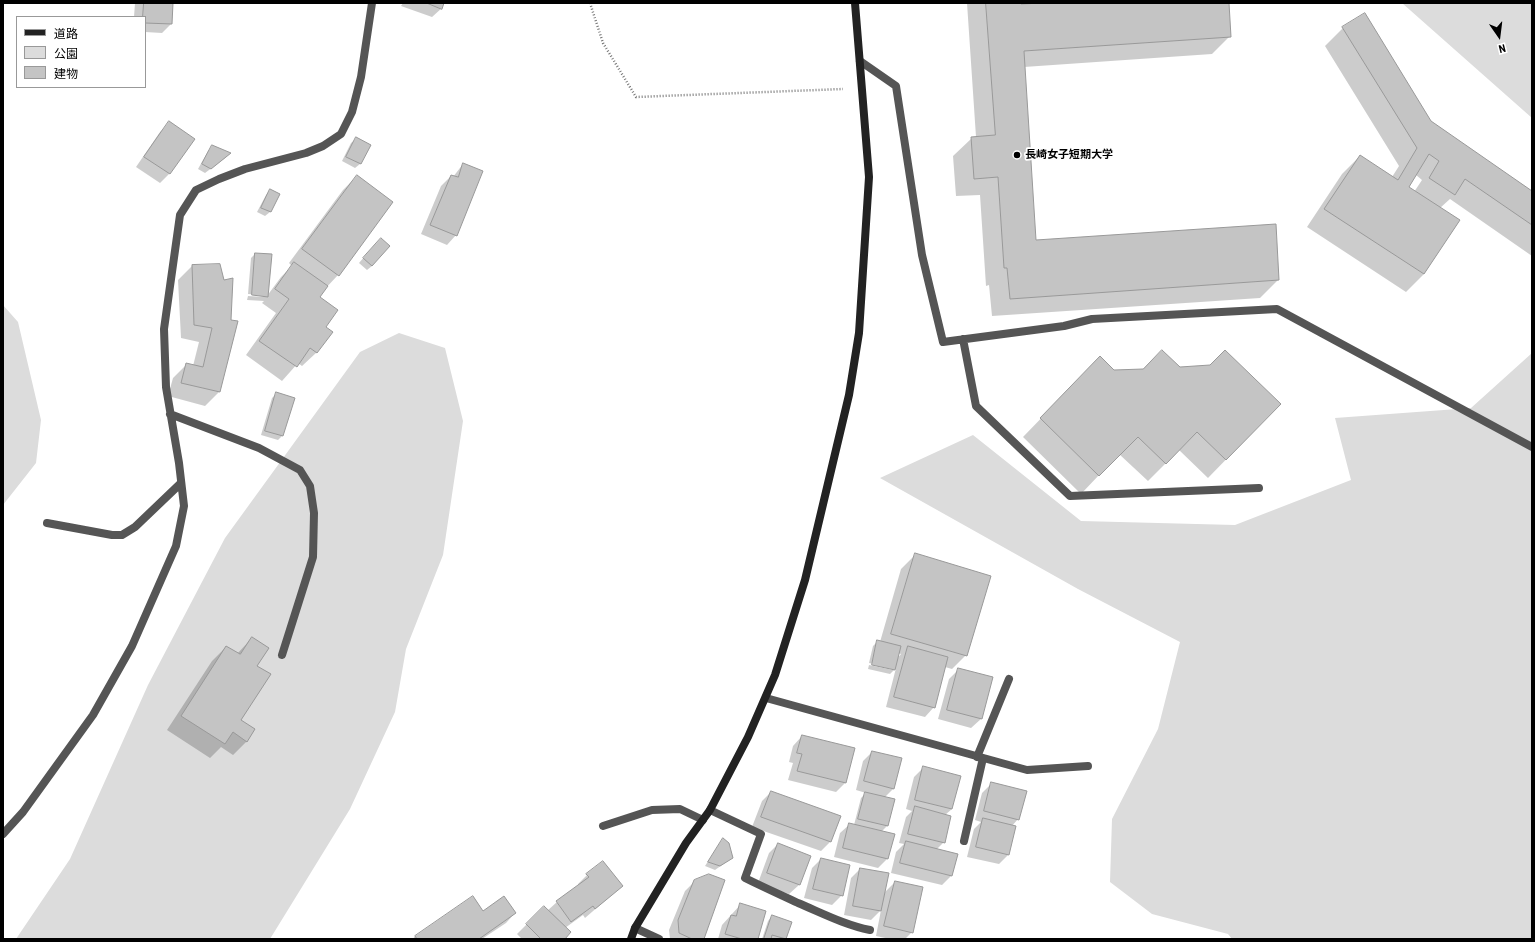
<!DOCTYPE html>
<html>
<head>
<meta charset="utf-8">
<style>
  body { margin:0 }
  #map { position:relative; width:1535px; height:942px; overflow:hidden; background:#fff; font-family:"Roboto Condensed","Noto Sans JP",sans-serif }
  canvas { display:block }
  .frame { position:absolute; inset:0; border:4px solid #000; pointer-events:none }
  .legend { position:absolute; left:16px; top:16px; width:130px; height:72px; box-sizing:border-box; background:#fff; border:1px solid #999; margin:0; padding:5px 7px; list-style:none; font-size:12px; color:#000 }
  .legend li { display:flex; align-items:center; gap:8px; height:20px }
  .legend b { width:20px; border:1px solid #999 }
  .north { position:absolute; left:1479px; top:16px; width:40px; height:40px; -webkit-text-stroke:3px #fff; paint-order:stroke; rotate:166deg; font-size:11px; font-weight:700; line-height:16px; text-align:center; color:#000 }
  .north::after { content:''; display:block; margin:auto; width:14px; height:18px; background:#000; clip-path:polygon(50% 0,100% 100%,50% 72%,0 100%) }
</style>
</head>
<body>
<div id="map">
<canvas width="1535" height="942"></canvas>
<div class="frame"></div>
<ul class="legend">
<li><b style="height:5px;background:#222"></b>道路</li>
<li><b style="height:11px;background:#dcdcdc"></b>公園</li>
<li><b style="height:11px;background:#c4c4c4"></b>建物</li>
</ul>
<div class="north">N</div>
</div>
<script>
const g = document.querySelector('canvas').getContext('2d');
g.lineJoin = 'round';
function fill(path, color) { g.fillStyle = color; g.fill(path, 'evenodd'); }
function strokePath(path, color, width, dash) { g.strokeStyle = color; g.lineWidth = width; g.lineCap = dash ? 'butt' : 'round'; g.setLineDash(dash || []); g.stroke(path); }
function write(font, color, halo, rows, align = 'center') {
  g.font = font + ' "Roboto Condensed","Noto Sans JP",sans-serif'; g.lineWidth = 3.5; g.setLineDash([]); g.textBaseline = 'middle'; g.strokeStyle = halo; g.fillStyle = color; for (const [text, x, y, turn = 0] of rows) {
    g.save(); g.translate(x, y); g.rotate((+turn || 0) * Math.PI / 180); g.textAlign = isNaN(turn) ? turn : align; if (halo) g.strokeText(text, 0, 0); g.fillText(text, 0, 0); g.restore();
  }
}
const green = new Path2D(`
  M1402 3H1532V118Z
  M3 305 18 322 41 420 36 463 3 505Z
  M399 333 445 348 463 421 443 555 406 649 395 712 350 809 270 939H16L70 859 148 685 225 538 360 352Z
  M1532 353V939H1232L1228 934 1152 914 1110 882 1112 819 1158 729 1180 642 1078 589 880 478 973 435 1081 521 1235 525 1351 480 1335 418 1471 408Z`);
const shadow = new Path2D(`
  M135 3H172L171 24 162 33 145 32V17H134Z
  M403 3H443L442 8 432 17 401 6Z
  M967 3H1020V6L1056 3H1228L1230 36 1212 54 1024 67 1035 241 1278 280 1260 298 992 316 989 285 986 286 980 195 956 196 953 156 972 138 976 137Z
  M1343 28 1431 122 1532 192V256L1450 199 1440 208 1424 274 1406 292 1307 227 1342 174 1360 156 1392 177 1399 166 1325 46ZM1416 175 1422 180 1414 192 1408 188Z
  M170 122 193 139 169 174 160 183 136 167 160 132Z
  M356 139 369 145 360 164 355 168 342 161 351 143Z
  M212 147 225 158 205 173 198 169 208 151Z
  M463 164 456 235 447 245 421 234 441 186 451 176 453 177Z
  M357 176 338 275 324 290 319 297 324 327 331 332 316 353 302 366 298 363 282 381 246 355 276 313 262 303 264 301 247 300 248 296 264 297V295L248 294 251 258 255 254 267 296 281 277 292 266 289 263 343 190Z
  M270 190 278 194 270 212 265 216 257 212 266 195Z
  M376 243 372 266 367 270 359 263Z
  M192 266 224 281 219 392 205 406 168 396 173 378 187 364 193 366 199 342 181 338 178 280Z
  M1179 368 1280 404 1208 478 1179 450 1148 481 1119 454 1081 494 1023 437 1082 376 1114 371Z
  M277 393 282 436 278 440 261 435 272 398Z
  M915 555 966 655 952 669 945 667 934 707 925 717 886 707 896 668 890 674 868 669 869 665 893 670V668L869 663 873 646 878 641 880 642 901 569ZM898 653 901 654 897 659Z
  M252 638 240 720 247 741 233 755 221 747 210 758 167 730 212 661 226 647 237 654Z
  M959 669 992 678 981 719 971 728 938 719 949 679Z
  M802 736 854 749 845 783 836 792 788 780 793 763 789 762 793 746Z
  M872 752 894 788 884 798 893 800 887 826 881 832 887 859 878 868 834 857 840 833 850 824 854 825 861 798 866 793 856 790 863 761Z
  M924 767 952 809 945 815 944 842 936 850 956 855 951 876 942 885 891 873 896 852 904 844 899 843 906 817 912 811 906 809 914 777Z
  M992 783 1018 819 1012 826 1015 827 1008 855 999 864 967 857 974 829 981 822 975 820 982 793Z
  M771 792 830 842 821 851 752 827 762 801Z
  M723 839 732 858 715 870 705 866 719 844Z
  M778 844 810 856 799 885 789 894 758 883 769 853Z
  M821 859 842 895 832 905 804 898 812 868Z
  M603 862 622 886 585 918 583 915 565 928 563 939H522L517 934 544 907 547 911 557 902 579 886 578 884 587 875Z
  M860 869 884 893 895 882 912 932 905 939H890L876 936 881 910 871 920 844 915 851 878Z
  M695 881 703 939H670L669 930 685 891Z
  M741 904 757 939H718L722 925Z
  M483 912 515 913 506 923 482 939H413L415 936Z
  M772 916 791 922 785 939H762L768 921Z`);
const building = new Path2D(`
  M144 3H173L172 24 145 23V17H143Z
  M427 3H444L442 9Z
  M986 3H1021V4L1042 3H1229L1231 37 1024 51 1036 240 1276 224 1279 280 1010 299 1007 268H1004L998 177 974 179 971 137 995 135Z
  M1365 13 1431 121 1532 191V225L1465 179 1455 195 1429 178 1439 161 1429 154 1409 187 1460 220 1424 274 1324 209 1360 155 1398 180 1417 148 1342 27Z
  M169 121 195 139 170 174 144 157Z
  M356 137 371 145 361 164 346 157Z
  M212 145 231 153 211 169 202 164Z
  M463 163 483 171 457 236 430 225 451 175 458 177Z
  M357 175 393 202 339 276 302 249Z
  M270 189 280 194 271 212 261 208Z
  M381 238 390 246 372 266 363 258Z
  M255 253 272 254 268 297 252 295Z
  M294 262 328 286 320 297 338 310 326 327 333 332 317 353 310 348 297 367 259 341 289 299 275 289Z
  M220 264 224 280 233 278 231 320 238 321 220 392 181 383 186 363 203 367 212 328 194 325 192 265Z
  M1162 350 1180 367 1210 365 1225 350 1281 404 1226 460 1197 432 1166 464 1138 437 1099 476 1040 418 1100 356 1114 370 1143 369Z
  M276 392 295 398 283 436 265 431Z
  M915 553 991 576 967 656 891 634Z
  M252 637 269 648 257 666 271 674 241 720 255 729 247 742 233 732 225 744 181 716 226 646 240 654Z
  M877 640 901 646 895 670 872 665Z
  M908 646 948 657 935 708 894 697Z
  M958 668 993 677 982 719 947 710Z
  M802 735 855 748 846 783 797 771 802 754 797 753Z
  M872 751 902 758 894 789 864 781Z
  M923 766 961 776 952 809 915 800Z
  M991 782 1027 791 1019 820 984 811Z
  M771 791 841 816 831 842 761 817Z
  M865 792 895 799 888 826 858 819Z
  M915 806 951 816 945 843 908 834Z
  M983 818 1016 826 1009 855 976 847Z
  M849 823 895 834 888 859 843 848Z
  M723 838 729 843 733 858 720 866 708 862Z
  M906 841 958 854 952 876 900 863Z
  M778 843 811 856 800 885 767 873Z
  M821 858 850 865 843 896 813 889Z
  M603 861 623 886 595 909 593 906 571 922 556 901 589 877 586 874Z
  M860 868 889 873 881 911 853 906Z
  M709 874 725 880 704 939H692L679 933 678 920 694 880Z
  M895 881 923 887 913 933 884 926Z
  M473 896 483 911 504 896 516 913 479 939H417L415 936Z
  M740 903 766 911 758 939H742L725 934 731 915 736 916Z
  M544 906 571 932 565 939H541L526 924Z
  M772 915 792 922 786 939 772 935 771 939H764Z`);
const path = new Path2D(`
  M590 3 603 43 636 97 843 89`);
const lane = new Path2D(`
  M860 61 896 86 922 255 943 342 1064 326 1092 319 1277 309 1532 447
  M963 339 976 406 1070 496 1259 488`);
const street = new Path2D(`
  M170 414 259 448 300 470 310 486 314 513 313 557 282 655
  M47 523 112 535H122L135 527 181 483
  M766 698 1027 770 1088 766
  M977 757 1009 679
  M710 810 761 834 745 878C763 887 781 895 798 903 822 913 845 925 870 930
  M603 826 652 810 680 809 703 820
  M3 834 23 812 93 715 132 646 176 546 184 506 179 463 166 387 164 329 180 215 196 190 219 179 245 169 306 153 323 146 341 134 352 112 361 77 372 3
  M964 841 983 758
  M635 928 659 939`);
const secondary = new Path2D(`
  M631 939 635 928 686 843 710 810 748 737 775 675 805 580 849 395 859 333 869 177 855 3`);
const markers = [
  [1017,155,4,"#000"]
];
const poiNames = [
  ["長崎女子短期大学",1025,155]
];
fill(green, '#dcdcdc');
fill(shadow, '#0003');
fill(building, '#c4c4c4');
strokePath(building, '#999', 1);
strokePath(path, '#777', 2.5, [1, 2]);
strokePath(lane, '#555', 8);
strokePath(street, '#555', 8);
strokePath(secondary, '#222', 8);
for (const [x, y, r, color] of markers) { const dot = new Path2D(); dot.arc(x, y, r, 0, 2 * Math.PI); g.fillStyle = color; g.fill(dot); strokePath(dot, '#fff', 1.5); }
write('bold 11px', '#000', '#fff', poiNames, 'left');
</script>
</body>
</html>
